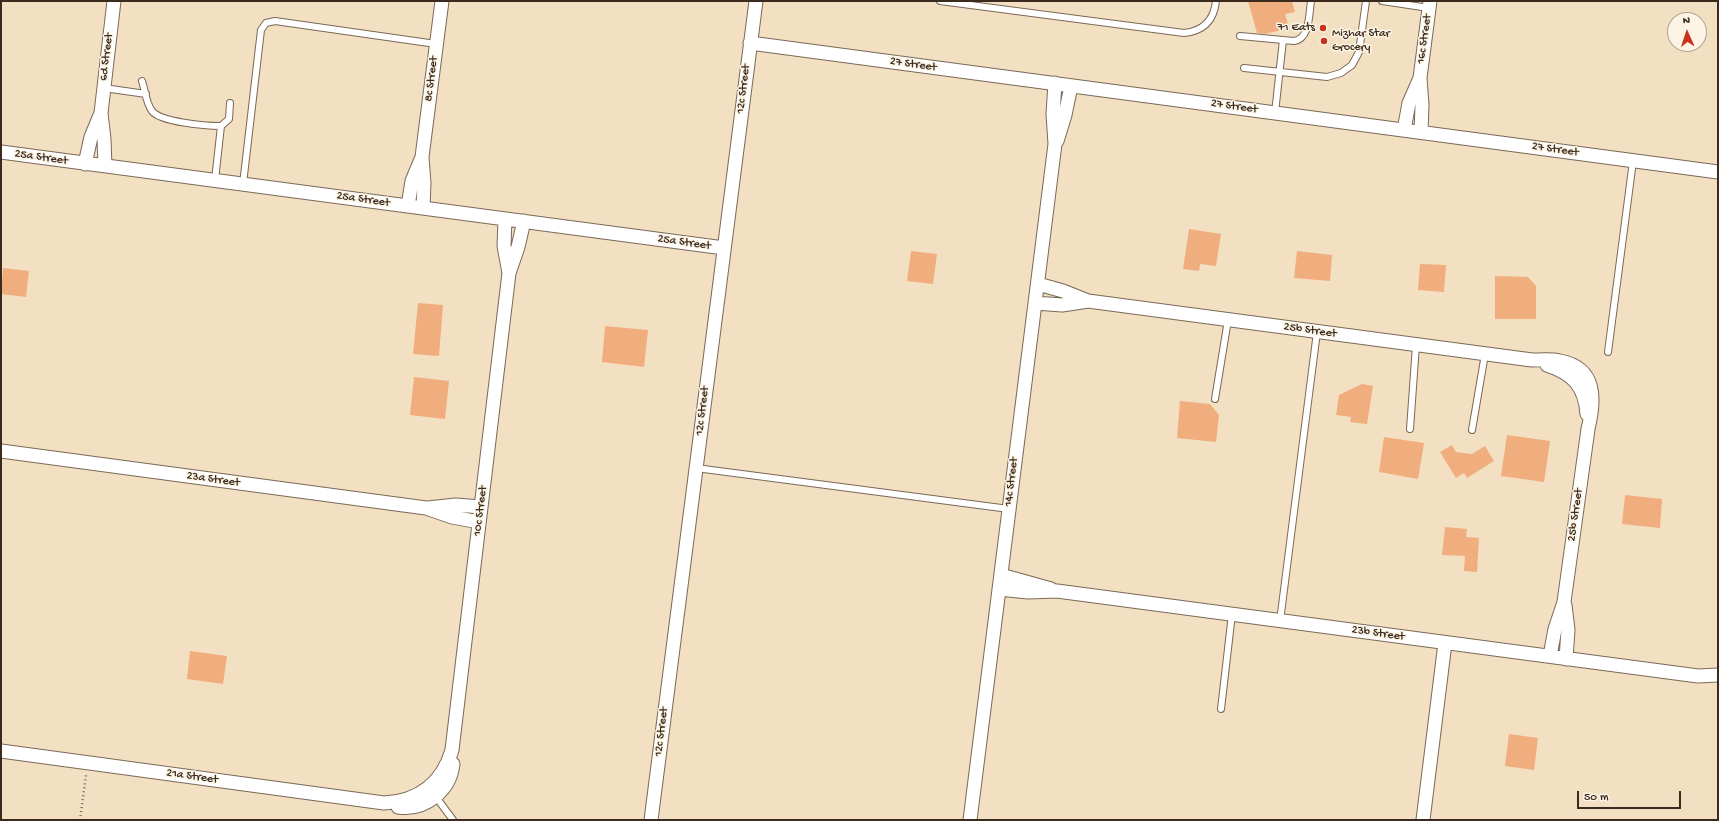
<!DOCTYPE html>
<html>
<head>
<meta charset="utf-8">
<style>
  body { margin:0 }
  #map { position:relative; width:1719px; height:821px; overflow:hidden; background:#f3dfc1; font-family:"Gochi Hand",sans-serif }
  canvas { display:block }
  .frame { position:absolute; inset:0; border:2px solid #3b2a1e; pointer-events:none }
  .north { position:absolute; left:1667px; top:12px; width:40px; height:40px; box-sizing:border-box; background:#fcf5e5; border:1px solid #afa495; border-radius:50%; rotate:357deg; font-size:11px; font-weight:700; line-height:16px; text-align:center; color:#3b2a1e }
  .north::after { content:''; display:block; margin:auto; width:14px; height:18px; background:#c8321e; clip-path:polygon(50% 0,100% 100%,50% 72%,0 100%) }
  .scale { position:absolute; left:1577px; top:791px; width:104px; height:18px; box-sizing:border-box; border:2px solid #3b2a1e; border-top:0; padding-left:5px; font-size:12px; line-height:14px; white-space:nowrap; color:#3b2a1e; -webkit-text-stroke:3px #fcf5e5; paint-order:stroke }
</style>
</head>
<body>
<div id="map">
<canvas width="1719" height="821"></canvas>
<div class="frame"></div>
<div class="north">N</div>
<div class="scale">50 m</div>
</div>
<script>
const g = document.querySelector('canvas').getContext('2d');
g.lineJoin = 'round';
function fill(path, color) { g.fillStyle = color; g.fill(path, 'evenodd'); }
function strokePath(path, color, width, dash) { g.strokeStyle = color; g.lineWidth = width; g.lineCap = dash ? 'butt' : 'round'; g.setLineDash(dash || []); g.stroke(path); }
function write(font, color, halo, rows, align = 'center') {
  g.font = font + ' "Gochi Hand",sans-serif'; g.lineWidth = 3; g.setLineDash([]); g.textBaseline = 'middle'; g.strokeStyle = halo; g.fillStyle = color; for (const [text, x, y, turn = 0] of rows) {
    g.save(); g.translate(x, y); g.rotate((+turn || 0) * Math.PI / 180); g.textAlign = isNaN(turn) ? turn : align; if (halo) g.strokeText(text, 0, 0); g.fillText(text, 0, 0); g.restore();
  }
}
const building = new Path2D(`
  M1248 1H1292L1295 12 1285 14 1289 28 1265 34 1257 33Z
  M1189 229 1221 234 1216 266 1200 264 1199 271 1183 269Z
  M911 251 937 254 933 284 907 281Z
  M1297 251 1332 255 1330 281 1294 278Z
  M1420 264 1446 265 1444 292 1418 290Z
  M3 268 29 271 26 297 1 294Z
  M1495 276 1528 277 1536 286V319H1495Z
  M418 303 443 305 439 356 413 354Z
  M605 326 648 330 644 367 602 362Z
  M414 377 449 381 445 419 410 415Z
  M1362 384 1373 386 1367 424 1350 422 1351 417 1336 415 1339 395Z
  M1180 401 1210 404 1219 415 1216 442 1177 438Z
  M1507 435 1550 441 1544 482 1501 476Z
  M1384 437 1424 443 1418 479 1379 472Z
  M1452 445 1456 452 1472 454 1485 446 1494 461 1467 478 1464 473 1456 478 1440 452Z
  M1625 495 1662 499 1660 528 1622 524Z
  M1445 527 1467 529 1466 537 1479 538 1477 572 1464 571 1465 556 1442 555Z
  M190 651 227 656 223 684 187 679Z
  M1509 734 1538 738 1534 770 1505 766Z`);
const path = new Path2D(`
  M80 820 86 775`);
const service = new Path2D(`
  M940 1 1184 33C1204 31 1214 20 1216 1
  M1382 1 1429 8
  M1240 36 1294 41C1310 39 1309 14 1311 1
  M1244 68 1327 77 1341 73 1352 65 1359 52 1366 1
  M142 81C145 90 146 103 152 111 160 122 206 126 221 126L229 119 230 103
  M104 88 146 94
  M1275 113 1283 40
  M215 180 221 126
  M243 184 261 30 266 23 275 21 436 44
  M1608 352 1633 161
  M1215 399 1228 320
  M1410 429 1416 345
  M1472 430 1485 354
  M696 468 1009 509
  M1280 621 1317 332
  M1221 709 1232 614
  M436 797 453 820`);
const minor = new Path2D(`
  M750 43 1718 172
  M1404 130 1409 103 1420 78
  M1421 132 1422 105 1420 78 1430 1
  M1057 141 1065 115 1071 86
  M1 152 724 248
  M85 164 91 137 101 113
  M105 166 104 139 101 113 114 1
  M408 206 412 181 422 157
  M423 208 424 183 422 157 442 1
  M505 219 504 246 509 273
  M1038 284 1063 291 1088 301 1532 360C1541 360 1551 359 1560 361 1597 368 1595 400 1588 429L1564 602 1555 629 1550 656
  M1035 303 1062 305 1088 301
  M1547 365C1572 373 1585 386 1587 414
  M1 451 426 508 452 517 479 522
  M428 508 456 505 481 507
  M1001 575 1051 589
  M999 589 1028 592 1057 591 1698 676 1718 675
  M1565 605 1568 630 1566 659
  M1 751 384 803C419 801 442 784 452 750L509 273 518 247 524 221
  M398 807C425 811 450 791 453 764
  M651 820 756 1
  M970 820 1055 144 1053 114 1055 83
  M1423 820 1445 643`);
const markers = [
  [1323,28,4,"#c8321e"],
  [1324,41,4,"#c8321e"]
];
const poiNames = [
  ["71 Eats",1315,28],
  ["Mizhar Star",1332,34,"left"],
  ["Grocery",1332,48,"left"]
];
const streetNames = [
  ["16c Street",1425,39,-82],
  ["6d Street",107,57,-83],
  ["27 Street",913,65,8],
  ["8c Street",432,79,-83],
  ["12c Street",744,89,-83],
  ["27 Street",1234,107,8],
  ["27 Street",1555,150,8],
  ["25a Street",41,158,8],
  ["25a Street",363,200,8],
  ["25a Street",684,243,8],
  ["25b Street",1310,331,8],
  ["12c Street",703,411,-83],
  ["23a Street",213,480,8],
  ["14c Street",1012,482,-83],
  ["10c Street",481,511,-83],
  ["25b Street",1576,515,-82],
  ["23b Street",1378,634,8],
  ["12c Street",662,732,-83],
  ["21a Street",192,777,8]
];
fill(building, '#f0ae7e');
strokePath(service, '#7b6957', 8);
strokePath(minor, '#7b6957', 15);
strokePath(path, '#7b6957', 2.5, [1, 3]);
strokePath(service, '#fff', 6);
strokePath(minor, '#fff', 13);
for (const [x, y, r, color] of markers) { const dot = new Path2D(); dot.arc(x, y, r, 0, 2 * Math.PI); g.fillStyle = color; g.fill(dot); strokePath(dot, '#fcf5e5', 1.5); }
write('12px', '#3b2a1e', '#fcf5e5', poiNames, 'right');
write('12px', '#3b2a1e', '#fcf5e5', streetNames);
</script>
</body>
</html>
